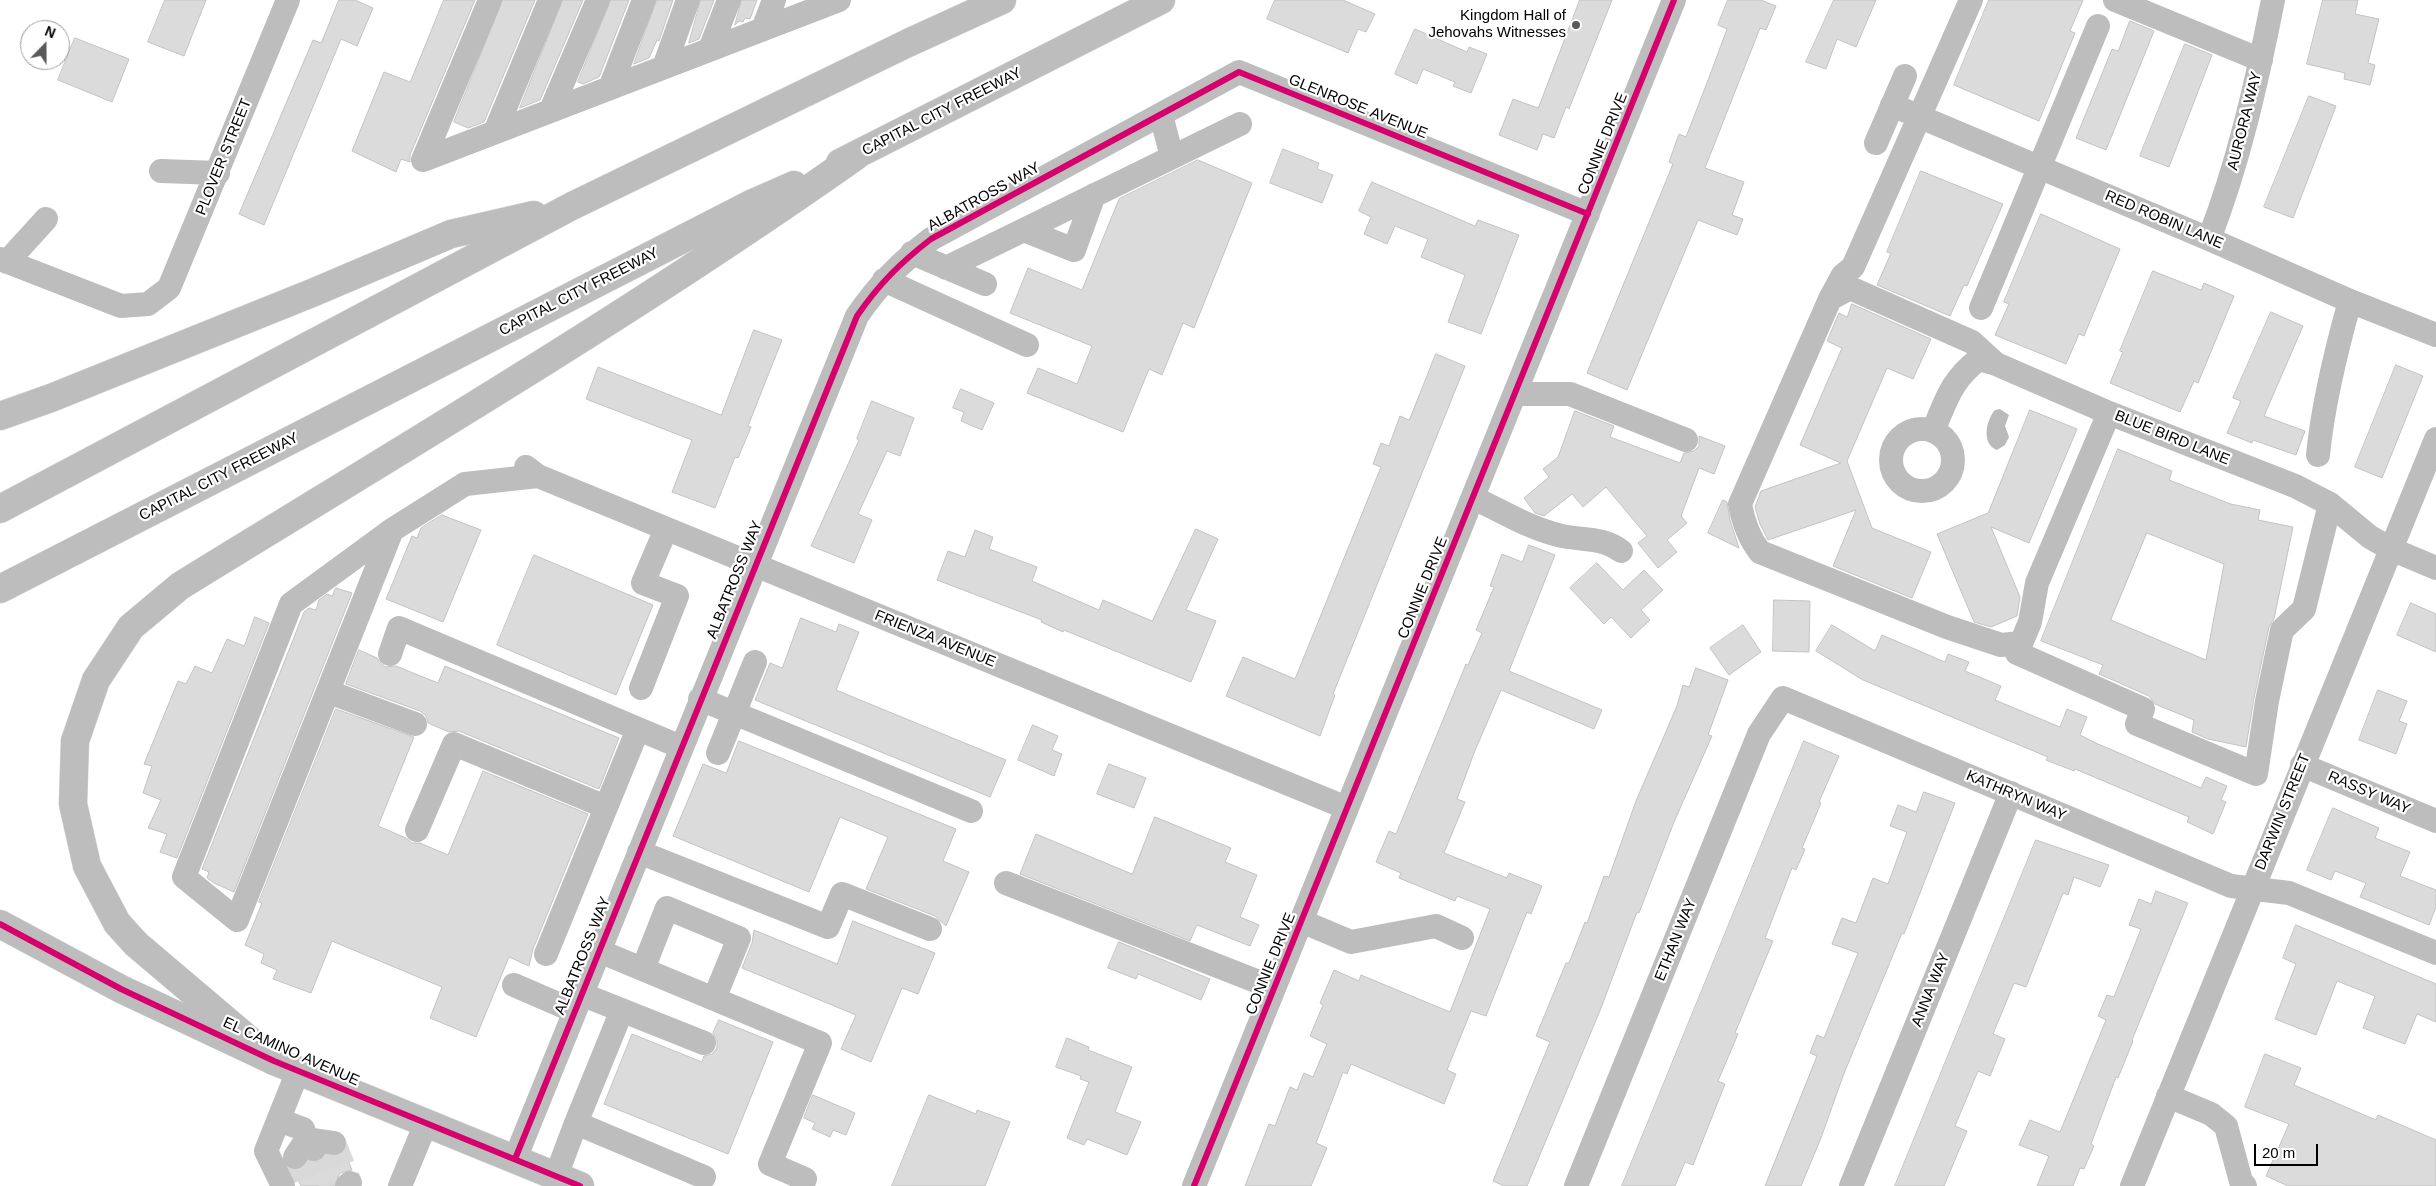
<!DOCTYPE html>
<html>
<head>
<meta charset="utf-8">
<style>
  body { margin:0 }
  #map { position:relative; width:2436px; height:1186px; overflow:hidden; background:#fff; font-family:Arial,sans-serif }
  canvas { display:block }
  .north { position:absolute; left:20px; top:20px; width:50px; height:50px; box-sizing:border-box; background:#fff; border:1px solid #999; border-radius:50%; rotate:22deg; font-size:14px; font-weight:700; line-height:20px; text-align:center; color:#000 }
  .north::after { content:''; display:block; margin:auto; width:18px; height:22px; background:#595959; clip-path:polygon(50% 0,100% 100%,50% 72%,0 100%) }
  .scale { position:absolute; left:2254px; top:1144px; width:64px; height:22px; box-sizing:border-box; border:2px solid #000; border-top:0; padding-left:6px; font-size:15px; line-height:18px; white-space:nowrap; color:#000; -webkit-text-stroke:4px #fff; paint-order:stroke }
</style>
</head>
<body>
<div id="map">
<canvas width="2436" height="1186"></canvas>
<div class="north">N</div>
<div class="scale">20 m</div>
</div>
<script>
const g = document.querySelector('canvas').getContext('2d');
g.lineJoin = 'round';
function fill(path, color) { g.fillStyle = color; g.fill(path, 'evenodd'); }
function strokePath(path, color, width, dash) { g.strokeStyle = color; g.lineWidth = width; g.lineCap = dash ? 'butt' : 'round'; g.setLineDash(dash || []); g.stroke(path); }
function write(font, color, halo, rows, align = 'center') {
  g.font = font + ' Arial,sans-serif'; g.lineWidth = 4.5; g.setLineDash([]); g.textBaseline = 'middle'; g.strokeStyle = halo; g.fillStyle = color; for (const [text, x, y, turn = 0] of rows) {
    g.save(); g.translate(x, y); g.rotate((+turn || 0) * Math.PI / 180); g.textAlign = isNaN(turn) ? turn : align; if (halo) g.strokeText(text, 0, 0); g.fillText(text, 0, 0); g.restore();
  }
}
const water = new Path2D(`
  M2000 409 2009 415 2005 426 2009 437 2005 445 1997 450C1981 444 1986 420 1995 410Z`);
const building = new Path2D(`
  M165 0H206L184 56 148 42Z
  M339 0H355L373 8 357 46 341 39 264 225 239 214 313 40 321 43Z
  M444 0H475L410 155V162L401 159 396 172 352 151 384 72 410 82Z
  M503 0H535L484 122 468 128 454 122Z
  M563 0H583L540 100 520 108Z
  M611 0H629L599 77 583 84 578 82Z
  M657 0H673L659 41 657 40 649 58 634 64Z
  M701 0H714L699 39 689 43Z
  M742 0H757L750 19 745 18 743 22 739 21 735 25Z
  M1275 0H1343L1375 14 1366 32 1358 29 1348 53 1267 19Z
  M1580 0H1612L1569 109 1566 107 1554 138 1543 134 1537 150 1499 135 1513 99 1538 108Z
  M1728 0H1761L1776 6 1766 30 1760 28 1705 168 1744 182 1732 215 1743 219 1737 235 1698 220 1627 390 1587 373 1673 164 1669 162 1679 134 1686 137 1710 75 1727 29 1718 25Z
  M1834 0H1876L1856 47 1837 39 1826 69 1806 62Z
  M1989 0H2083L2070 31 2075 33 2039 121 1954 85Z
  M2323 0H2358L2355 14 2379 19 2368 63 2375 65 2370 85 2344 79 2345 73 2307 64Z
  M2130 21 2154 31 2106 150 2076 138 2112 49 2118 51Z
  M1415 29 1467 52 1469 47 1487 54 1471 93 1453 86 1455 82 1423 69 1417 84 1395 74Z
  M75 38 129 59 112 102 58 80Z
  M2185 44 2212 55 2169 167 2140 156Z
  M2309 96 2336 106 2293 218 2264 207Z
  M1283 149 1319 163 1317 169 1333 175 1322 203 1270 183Z
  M1198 160 1252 183 1194 328 1183 323 1162 375 1149 369 1123 432 1027 393 1038 368 1077 384 1092 346 1010 313 1028 268 1082 290 1119 199Z
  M1921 171 2003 204 1967 286 1964 285 1950 316 1877 285 1891 253 1887 252Z
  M1372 182 1475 226 1478 220 1519 235 1481 334 1448 322 1465 275 1421 257 1428 239 1395 226 1387 244 1364 234 1371 217 1359 211Z
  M2041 214 2120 249 2084 336 2079 334 2066 364 1995 335 2009 304 2004 302Z
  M2153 271 2201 290 2204 283 2234 296 2198 383 2194 381 2180 412 2110 383 2123 352 2120 351Z
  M1852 304 1931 339 1913 379 1887 368 1847 461 1872 528 1931 552 1912 598 1833 566 1856 510 1768 540 1760 524 1755 507 1761 491 1841 463 1800 445 1842 348 1827 341 1839 313 1847 317Z
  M2271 312 2303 326 2264 416 2305 431 2296 455 2253 440 2252 443 2227 433 2241 401 2233 398Z
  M754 330 782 340 748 426 751 427 738 458 735 457 715 508 672 492 692 440 586 399 598 367 721 415Z
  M1436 354 1465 366 1333 694 1335 695 1320 736 1226 696 1243 657 1295 679 1381 467 1373 464 1381 443 1389 446 1400 416 1409 420Z
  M2396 365 2423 376 2382 478 2355 467Z
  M961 389 994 403 982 430 961 421 964 412 953 408Z
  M872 401 914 418 900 456 887 451 858 514 872 520 854 563 811 546 859 440 857 439Z
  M2030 410 2077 429 2029 543 1991 527 2020 597 2017 616 1991 627 1974 622 1937 534 1988 513Z
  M1575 411 1614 426 1610 437 1680 463 1684 453 1694 451 1699 446V436L1725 446 1714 474 1699 468 1681 516 1687 523 1667 540 1677 552 1658 568 1638 543 1647 536 1606 487 1583 507 1572 494 1544 516 1535 513 1524 498 1549 477 1543 469 1558 457Z
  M2118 449 2172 471 2169 480 2231 504 2260 510 2258 520 2293 527 2274 619 2269 627 2254 698 2246 747 2208 739 2192 732 2194 720 2155 704 2149 696 2099 674 2103 665 2041 641ZM2147 533 2224 564 2206 660 2111 620Z
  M1723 500 1727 502 1730 520 1739 548 1708 533Z
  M442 515 481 530 443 622 386 599 412 536 417 538 421 528Z
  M1196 529 1218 539 1186 610 1216 621 1191 682 1064 630 1063 632 1041 622 1042 620 937 580 948 551 965 557 975 530 993 537 989 549 1037 567 1032 581 1099 610 1103 600 1152 621Z
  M1529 545 1555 555 1509 671 1602 710 1594 729 1501 690 1474 753 1457 799 1465 802 1444 853 1507 878 1509 873 1542 886 1531 914 1527 912 1486 1016 1471 1011 1447 1070 1456 1074 1444 1104 1351 1064 1347 1074 1343 1072 1316 1143 1327 1148 1311 1186H1245L1269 1124 1275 1126 1290 1087 1297 1090 1304 1073 1313 1077 1327 1044 1310 1036 1323 1005 1320 1003 1334 970 1359 981 1361 975 1450 1012 1490 909 1457 896 1455 901 1399 878 1401 873 1376 862 1389 831 1396 834 1466 664 1468 665 1482 633 1476 630 1494 587 1490 586 1502 554 1522 562Z
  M534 555 653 605 616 695 497 645Z
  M1597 563 1623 590 1644 570 1663 590 1641 610 1650 620 1631 638 1611 617 1604 624 1570 588Z
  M336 588 352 593 234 892 214 883 207 878 209 872 202 869 304 612 309 608 316 610 319 600 327 594 332 596Z
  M1774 600 1810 601 1809 652 1773 651Z
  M2411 603 2436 614V652L2397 635Z
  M255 617 269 623 177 858 160 852 167 834 148 828 161 800 143 793 152 766 144 764 178 681 186 684 195 666 212 673 227 639 244 646Z
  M801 618 836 632 839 624 859 632 836 690 1006 760 990 797 755 700 770 663 782 668Z
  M1743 625 1761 652 1729 675 1710 648Z
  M1832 625 1875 651 1882 635 1945 662 1948 654 1969 662 1965 671 2001 686 1995 700 2060 727 2067 709 2087 717 2080 735 2098 744 2201 788 2206 777 2227 786 2221 800 2226 802 2213 834 2187 822 2189 817 2075 769 2074 771 2046 760 2048 757 1863 680 1816 651Z
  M359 650 377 658 385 667 396 666 438 683 445 666 619 738 599 789 459 731 449 732 428 723 426 716 420 711 346 684Z
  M1696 668 1728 680 1708 735 1712 736 1674 822 1639 913 1637 912 1601 1008 1527 1186H1504L1493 1181 1550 1042 1536 1036 1566 963H1569L1585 922 1587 923 1604 876 1609 877 1636 801 1677 706 1683 685 1689 687Z
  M2378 690 2407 701 2399 721 2407 724 2396 754 2359 740Z
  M336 709 414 737 378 826 406 838 412 843H420L448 855 483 771 588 814 533 949 529 966 509 957 476 1037 430 1018 442 987 332 941 311 993 273 979 277 970 261 963 264 954 245 945 262 903 259 902Z
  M1033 725 1058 736 1052 750 1062 754 1054 776 1018 760Z
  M739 741 956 829 943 861 969 872 946 926 935 916 866 889 888 837 840 817 809 892 673 836 703 764 726 773Z
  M1804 741 1839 756 1819 802 1821 803 1802 848 1805 849 1796 870 1792 868 1765 938 1773 941 1735 1033 1738 1034 1718 1081 1725 1084 1693 1165 1685 1162 1675 1186H1622Z
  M1109 764 1146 778 1134 808 1097 794Z
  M1924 792 1955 803 1904 934 1902 933 1843 1076 1821 1138 1801 1186H1765L1817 1056 1810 1053 1817 1035 1824 1038 1858 953 1832 944 1842 918 1856 923 1873 878 1888 884 1907 832 1890 826 1898 805 1916 812Z
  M2333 808 2379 828 2375 838 2410 852 2400 876 2436 890V907L2429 925 2360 897 2366 883 2335 871 2331 880 2307 870Z
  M1155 817 1231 848 1225 862 1257 875 1240 917 1259 925 1250 946 1197 925 1190 941 1020 874 1036 834 1132 874Z
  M2036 840 2109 865 2100 887 2074 877 2068 895 2063 893 2026 987 2014 983 1993 1034 2005 1039 1990 1076 1978 1071 1955 1126 1967 1131 1944 1186H1895Z
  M2156 891 2188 903 2132 1040 2133 1041 2118 1078 2116 1077 2091 1144 2094 1146 2084 1169 2080 1168 2073 1186H2037L2049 1156 2019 1145 2030 1120 2060 1132 2106 1020 2098 1016 2107 995 2114 997 2141 929 2129 925 2139 899 2151 904Z
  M853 921 935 953 918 994 902 988 871 1062 841 1049 856 1015 742 968 752 943 754 930 837 964Z
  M2296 925 2436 984V1022L2417 1014 2405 1044 2363 1028 2375 996 2337 981 2316 1035 2275 1019 2296 964 2283 958Z
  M1119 942 1210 979 1201 1000 1138 974 1136 979 1108 968Z
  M719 1020 773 1042 728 1154 604 1104 632 1034 702 1062 704 1056 712 1054 717 1048V1041L713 1033Z
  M1067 1038 1089 1047 1088 1050 1132 1067 1115 1112 1141 1122 1127 1155 1087 1139 1084 1145 1067 1138 1089 1082 1080 1079 1081 1076 1056 1067Z
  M2265 1054 2301 1068 2294 1085 2376 1120 2378 1115 2436 1140V1186H2288L2266 1176 2289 1124 2245 1107Z
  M813 1095 855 1113 846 1135 833 1130 830 1137 812 1129 815 1123 804 1118Z
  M929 1095 976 1114 977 1110 1010 1122 985 1186H892Z
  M345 1152 352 1170 340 1173 334 1186H301L294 1171 302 1169 308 1162 316 1163 326 1156H339Z`);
const minorTunnel = new Path2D(`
  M334 1143 350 1183
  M314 1149 328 1186
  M295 1157 306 1186`);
const minor = new Path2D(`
  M2115 0 2261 60
  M763 29 774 0
  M710 49 729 0
  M664 67 688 0
  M610 88 644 0
  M1892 105 2209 239 2350 301 2436 335
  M551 110 598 0
  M1161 115 1172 157
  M495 132 550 0
  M1876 143 1905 76
  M423 160 839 0
  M423 160 490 0
  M161 171 218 173
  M1024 230 1074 250 1094 195
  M2209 239C2239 162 2257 81 2273 0
  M912 253 985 284
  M0 259 121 306 148 304 169 288 288 0
  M7 262 46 219
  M946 268 1240 124
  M884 280 1027 345
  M1830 299 1843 275 1853 267 1971 0
  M1981 308 2098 26
  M1996 364 1972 342 1850 288 1830 299 1740 504C1743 521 1749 538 1760 552L1947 627 2001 645 2021 643
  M1515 394H1570L1686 440
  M2109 413 2037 583 2030 622 2017 653 2143 709 2137 724 2256 774 2267 701 2282 630 2304 609 2330 504
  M1891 460a31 31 0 1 1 62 0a31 31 0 1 1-62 0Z
  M1933 431C1946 401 1951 380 1979 359L1996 364 2109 413 2295 486 2330 504 2370 537 2391 549 2436 568
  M2318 455C2323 403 2336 351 2350 301
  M526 467 538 476 1347 808
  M1473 498C1501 510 1528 528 1558 535 1580 541 1601 536 1621 551
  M392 530 237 920 184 877 291 604 392 530 465 484 538 476
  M390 654 399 628 681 747
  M641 688 677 596 643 583 666 529
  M329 692 415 724
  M700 699 971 811
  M718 753 755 662
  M2302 765 2436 821
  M417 830 454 744 606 807
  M639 852 828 927 842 894 930 929
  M1006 883 1274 988
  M1301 921 1351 942 1436 926 1462 938
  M599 951 820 1043 770 1164 805 1179 802 1186
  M546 954 638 729
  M643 969 667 908 739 938 714 999
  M514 985 574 1011
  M581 994 704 1043
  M622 1010 576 1123 704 1177
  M2168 1096 2211 1114 2226 1126 2242 1185 2245 1186
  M279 1120 303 1129 307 1139 295 1157
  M314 1149 307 1139 334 1143
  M515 1159 857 316C879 284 900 263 931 239L1239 72 1588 214
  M556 1176 576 1123
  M283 1186 266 1151 298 1071
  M347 1186 350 1183
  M400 1186 426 1123
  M1194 1186 1674 0
  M1576 1186 1759 734 1783 698 2231 886 2289 893 2436 953
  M1851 1186 2011 793
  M2132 1186 2436 439`);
const major = new Path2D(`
  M0 924 121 989 274 1061 580 1186`);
const highway = new Path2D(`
  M840 163 1161 0
  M0 416 51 398 312 293 451 234 534 215
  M0 509 572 206 908 43 1002 0
  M0 589 753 203 794 185
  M274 1061 136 944 117 923 87 866 73 804 75 741 96 680 131 627 180 586C407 446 638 310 856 156`);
const cycleway = new Path2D(`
  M0 924 121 989 274 1061 580 1186
  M515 1159 857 316C879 284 900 263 931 239L1239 72 1588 214
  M1194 1186 1674 0`);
const markers = [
  [1576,25,5,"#595959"]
];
const poiNames = [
  ["Kingdom Hall of",1566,16],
  ["Jehovahs Witnesses",1566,33]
];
const streetNames = [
  ["GLENROSE AVENUE",1358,107,22],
  ["CAPITAL CITY FREEWAY",942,112,-27],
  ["AURORA WAY",2245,121,-76],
  ["CONNIE DRIVE",1603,144,-68],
  ["PLOVER STREET",224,157,-68],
  ["ALBATROSS WAY",984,197,-29],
  ["RED ROBIN LANE",2164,220,23],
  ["CAPITAL CITY FREEWAY",579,292,-27],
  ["BLUE BIRD LANE",2172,438,22],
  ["CAPITAL CITY FREEWAY",219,477,-27],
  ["ALBATROSS WAY",735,580,-68],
  ["CONNIE DRIVE",1423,588,-68],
  ["FRIENZA AVENUE",935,639,22],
  ["RASSY WAY",2369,793,23],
  ["KATHRYN WAY",2016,796,23],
  ["DARWIN STREET",2283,812,-68],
  ["ETHAN WAY",1676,940,-68],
  ["ALBATROSS WAY",583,956,-68],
  ["CONNIE DRIVE",1271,964,-68],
  ["ANNA WAY",1931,990,-68],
  ["EL CAMINO AVENUE",291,1052,24]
];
fill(water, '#bababa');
fill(building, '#dbdbdb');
strokePath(building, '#c3c3c3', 1);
strokePath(minorTunnel, '#d9d9d9', 24, [24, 12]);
strokePath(major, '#dbdbdb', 29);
strokePath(highway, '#dbdbdb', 29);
strokePath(minor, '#bdbdbd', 24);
strokePath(major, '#bdbdbd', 28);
strokePath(highway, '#bdbdbd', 28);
strokePath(cycleway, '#d6006c', 6);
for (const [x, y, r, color] of markers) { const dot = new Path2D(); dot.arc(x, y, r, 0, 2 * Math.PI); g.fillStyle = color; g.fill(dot); strokePath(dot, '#fff', 2); }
write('15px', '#000', '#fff', poiNames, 'right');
write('15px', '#000', '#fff', streetNames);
</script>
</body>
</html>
